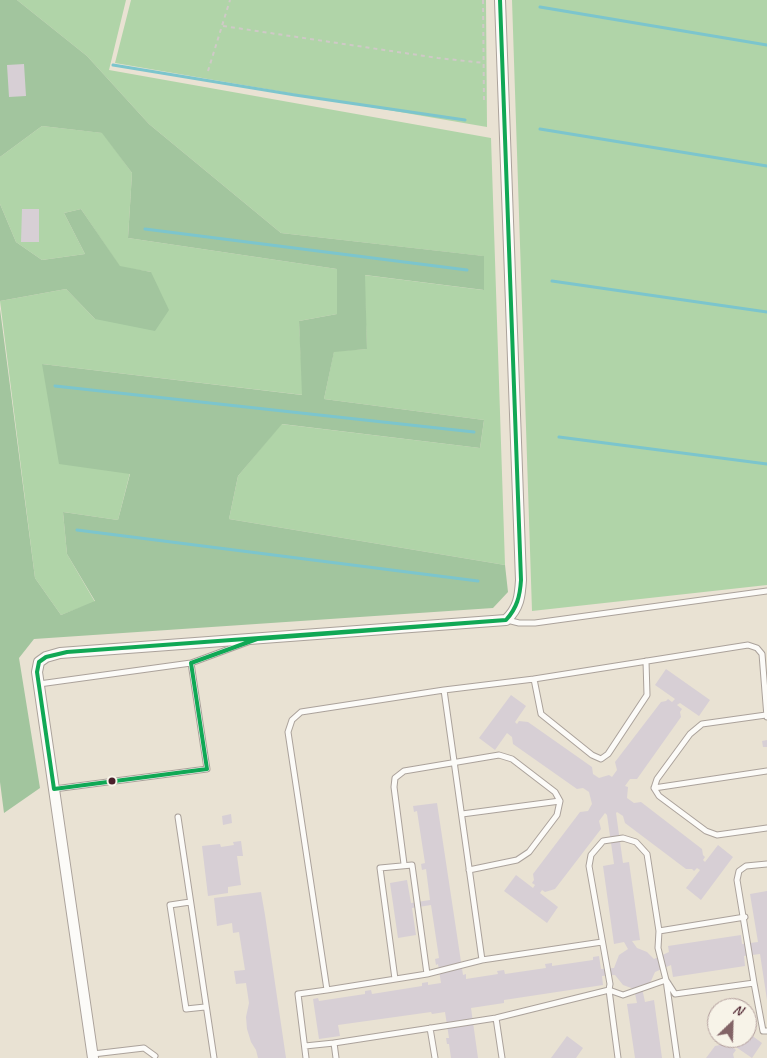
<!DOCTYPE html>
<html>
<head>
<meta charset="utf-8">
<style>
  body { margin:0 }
  #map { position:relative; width:767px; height:1058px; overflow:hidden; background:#e9e2d3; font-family:Caveat,sans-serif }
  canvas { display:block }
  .north { position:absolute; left:707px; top:998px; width:50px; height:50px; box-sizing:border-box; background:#f7f3e8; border:1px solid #b29e9c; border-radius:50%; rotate:24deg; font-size:14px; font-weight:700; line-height:20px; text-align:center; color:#4a1f2b }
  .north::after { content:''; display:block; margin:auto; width:18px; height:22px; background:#826366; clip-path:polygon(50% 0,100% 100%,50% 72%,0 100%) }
</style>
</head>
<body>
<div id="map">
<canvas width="767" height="1058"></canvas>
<div class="north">N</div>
</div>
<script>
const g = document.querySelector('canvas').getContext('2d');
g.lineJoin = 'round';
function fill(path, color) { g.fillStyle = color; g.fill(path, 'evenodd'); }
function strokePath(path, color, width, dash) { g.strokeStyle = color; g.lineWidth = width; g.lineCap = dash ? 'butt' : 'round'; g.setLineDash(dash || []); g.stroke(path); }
const green = new Path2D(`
  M17 0H126L109 70 491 138 505 565 229 519 238 476 281 424 480 448 484 420 324 399 334 351 367 349 364 275 483 290V256L281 233 149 124 87 56Z
  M131 0H486L487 127 115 63Z
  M512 0H767V585L532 611Z
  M42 126 103 133 132 173 128 238 337 269V314L299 321 303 395 42 364 130 473 118 520 63 512 67 554 95 602 61 615 35 578 0 301 66 289 95 319 151 272 120 267 81 209 64 213 85 254 42 260 16 242 0 204V157Z`);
const forest = new Path2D(`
  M0 0H17L87 56 149 124 281 233 484 256V290L365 275 367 349 334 352 324 399 484 420 480 448 282 424 238 476 229 519 505 565 508 592 493 608 34 639 19 658 40 788 4 813 0 782V309L35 578 61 615 95 601 67 554 63 512 118 520 130 474 59 464 42 364 302 395 299 321 337 314V269L128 238 132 173 102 133 42 126 0 157Z
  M0 204 16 242 42 260 85 254 64 213 81 209 120 266 151 272 169 310 155 331 95 319 66 289 0 301Z`);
const stream = new Path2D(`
  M540 7 767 45
  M113 65 295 95 465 120
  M540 129 767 166
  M145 229 467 270
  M552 281 767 312
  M55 386 474 432
  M559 437 767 464
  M77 530 478 581`);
const building = new Path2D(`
  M24 64 26 96 9 97 7 65Z
  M22 209H39V242H21Z
  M666 669 710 700 699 716 680 703 677 705 682 709 680 712 681 717 637 779H630L625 786 628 787 627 798 634 803 641 802 702 849 703 855 705 857 703 860 705 862 718 845 733 857 701 900 686 888 700 870 697 868 694 871 692 869H686L625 823 623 816 617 812 616 813 623 863 629 862 640 940 632 941 637 948 647 952 654 959 669 952 668 946 741 935 742 944 758 942 750 894 767 891V1000L760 954 744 956 745 966 673 977 671 965 655 972 651 981 642 988 645 1002 654 1000 662 1058H635L627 1004 637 1003 634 989 623 985 615 975 602 976 603 985 504 1000V1003L471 1008 478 1058H451L449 1044H447L446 1038H449L445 1012 432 1014 431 1012 338 1025 340 1036 319 1039 313 999 318 998 319 1001 365 994V991L371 990 372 994 422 986V983L428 982V985L441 983 438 964 436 965 435 959 439 958 431 905 412 908 416 935 398 938 390 883 407 880 411 903 430 900 426 869 422 870 421 864 425 863 417 811 414 812 413 806 437 803 463 975 466 974V979L498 974 497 971 504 970 505 974 546 968 545 964 552 963V966L593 960V957L599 956 601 969 614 968 619 955 628 949 624 942 614 944 603 866 614 864 607 815 605 813 599 821 601 829 555 889 545 892 542 890 540 893 558 907 547 923 504 891 516 875 533 888 535 885 532 883 534 880 533 874 580 812 588 811 592 804 589 792 583 788 577 789 513 744 512 737 507 733 495 750 479 738 511 695 526 706 515 722 517 724 519 721 528 722 592 767 593 774 599 778 609 775 612 777 617 770 615 762 661 702 666 701 668 699 672 702 675 699 655 685Z
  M767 740V747H763L762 741Z
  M231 814 232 823 223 825 222 816Z
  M241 841 243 856H237L241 885 228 887V893L208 896 202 846 220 844 221 847 234 845 233 842Z
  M261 892 265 915 286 1058H258L256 1050 251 1042 247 1029 246 1017 249 1003 246 983 236 984 234 971 245 970 239 932 233 933 232 923 217 926 214 898Z
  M717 1018V1034L710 1028Z
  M747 1032 762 1043 752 1058 733 1045 732 1047 736 1050 733 1054 734 1058H706L715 1046 720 1045 723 1042 727 1044 729 1042 723 1038H747Z
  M567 1036 583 1048 576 1058H551Z`);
const path = new Path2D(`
  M483 0 484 104
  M223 26 438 58 484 63
  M208 71 230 0`);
const service = new Path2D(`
  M507 620 519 623H535L767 591
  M534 679 541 714 592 755 601 759 608 754 647 695 646 661
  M39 684 191 663 248 642
  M444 690 482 960 602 942
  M766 715 702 724 690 734 657 779 654 788 659 796 706 831 717 835 767 828
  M654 788 767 771
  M54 789 207 769 191 663
  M462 814 560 801
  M178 817 214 1058
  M404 864 394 787 395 778 404 771 499 755 512 759 555 792 560 801 557 815 529 852 517 860 469 870
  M190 902 170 905 186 1009 205 1007
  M659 931 745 917
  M395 979 380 868 412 865 427 974
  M754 983 763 1031H767
  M327 990 427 974 482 960
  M496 1018 502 1058
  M430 1028 435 1058
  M334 1043 496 1018 609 990 623 995 666 980 675 994 754 983 737 880 739 871 746 866 767 864
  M305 1046 334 1043 336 1058
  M93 1054 144 1048 155 1056
  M306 1058 298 994 327 990 288 732 292 720 301 712 444 690 534 679 748 645 757 648 762 654 767 717
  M618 1058 609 990 610 984 589 866 591 855 603 841 623 838 636 842 647 854 659 931 658 948 666 980 677 1058`);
const minor = new Path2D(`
  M93 1058 37 672 39 662 46 657 60 653 506 620C519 608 520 596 521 580L500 0`);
const bus1 = new Path2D(`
  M500 0 521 580C520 596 517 608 506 620
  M506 620 257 639 191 663 207 769 54 789 37 672 39 662 46 657 67 652Z`);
const markers = [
  [112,781,4.5,"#4a1f2b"]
];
fill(green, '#b0d4a8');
fill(forest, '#a2c59e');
strokePath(stream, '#7cc5cd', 3);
fill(building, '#d7cfd5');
strokePath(service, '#aba29b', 7);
strokePath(minor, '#aba29b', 12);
strokePath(path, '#cfc9c7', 2, [4, 4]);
strokePath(service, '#fcfbf8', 5);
strokePath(minor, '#fcfbf8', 10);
strokePath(bus1, '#10a855', 4);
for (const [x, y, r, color] of markers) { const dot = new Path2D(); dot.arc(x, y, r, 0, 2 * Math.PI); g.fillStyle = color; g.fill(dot); strokePath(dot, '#f7f3e8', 2); }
</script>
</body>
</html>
